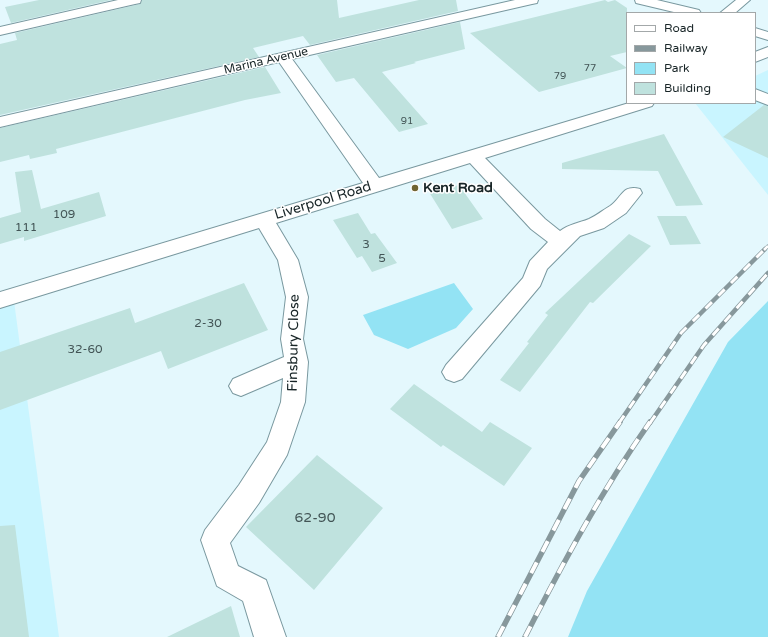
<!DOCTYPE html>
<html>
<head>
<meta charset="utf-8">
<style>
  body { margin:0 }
  #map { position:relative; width:768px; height:637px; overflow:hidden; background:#e4f8fd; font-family:"Varela Round",sans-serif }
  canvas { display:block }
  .legend { position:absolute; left:626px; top:12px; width:130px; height:92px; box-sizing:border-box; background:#fff; border:1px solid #a3a8a9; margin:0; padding:5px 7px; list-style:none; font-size:12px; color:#182527 }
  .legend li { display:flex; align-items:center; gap:8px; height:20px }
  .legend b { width:20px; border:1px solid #a3a8a9 }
</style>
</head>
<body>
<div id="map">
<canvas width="768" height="637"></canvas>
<ul class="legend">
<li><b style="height:5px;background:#fff"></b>Road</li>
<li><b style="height:5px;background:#87989c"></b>Railway</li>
<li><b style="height:11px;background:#93e3f4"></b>Park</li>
<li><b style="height:11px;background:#bfe2de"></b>Building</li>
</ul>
</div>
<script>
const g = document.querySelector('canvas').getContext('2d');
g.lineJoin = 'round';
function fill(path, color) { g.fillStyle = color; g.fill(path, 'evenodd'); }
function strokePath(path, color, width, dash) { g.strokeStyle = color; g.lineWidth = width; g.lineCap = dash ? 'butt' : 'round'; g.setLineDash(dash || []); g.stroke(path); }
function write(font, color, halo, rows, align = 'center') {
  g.font = font + ' "Varela Round",sans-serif'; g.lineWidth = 3; g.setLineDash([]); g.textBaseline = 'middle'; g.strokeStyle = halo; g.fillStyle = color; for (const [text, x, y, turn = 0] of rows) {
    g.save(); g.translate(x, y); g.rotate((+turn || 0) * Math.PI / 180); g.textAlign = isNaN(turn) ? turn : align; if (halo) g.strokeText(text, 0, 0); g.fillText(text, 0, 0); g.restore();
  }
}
const built = new Path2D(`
  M768 70V195L695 103H755V76Z
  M14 301 59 637H0V305Z`);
const green = new Path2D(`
  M454 283 473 309 456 328 408 349 374 335 363 315Z
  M768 301V637H568L587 591 728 342Z`);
const building = new Path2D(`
  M39 0H111L11 23 5 7Z
  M142 0H337L339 18 419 0H456L458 11 310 45 303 36 253 48 259 57 0 115V44L17 40 15 33 140 4Z
  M605 0 608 2 615 0 627 8V52L610 56 627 68 539 92 470 33Z
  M460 22 465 49 414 62 416 63 382 72 428 124 399 132 354 78 336 82 317 55Z
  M265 67 281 93 245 100 56 149 57 153 30 159 29 155 0 162V128Z
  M764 105 768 106V158L723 137Z
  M664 134 703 205 676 206 658 171 562 169V163Z
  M32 170 41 209 99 192 106 216 24 241V237L0 244V218L21 212 15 172Z
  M459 185 483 219 452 229 429 192Z
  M358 213 371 234 375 233 397 263 372 272 362 256 357 258 333 220Z
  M657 216H686L701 244 670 245Z
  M629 234 651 246 593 303 590 302 520 392 500 380 529 343 527 342 548 315 545 313Z
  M244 283 268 330 168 369 161 351 0 410V352L130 308 135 323Z
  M414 384 482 432 490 422 532 448 504 486 443 445 441 447 390 409Z
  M317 455 383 508 314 590 246 527Z
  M15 525 29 637H0V526Z
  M231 606 240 637H167Z`);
const minor = new Path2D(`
  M118 0H141L140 3 135 4 0 35V27Z
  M515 0H538L537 3 532 4 292 59 379 178 629 103H654L652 106 485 158 545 219 560 231C569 224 579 223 589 219 596 216 603 210 610 206 622 198 622 184 640 189L642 193 626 213 604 228 580 236 547 269 540 286 462 379 454 382 446 379 442 372 446 365 523 278 530 261 548 242 531 229 470 163 276 223 298 260 308 297 303 339 308 362 305 402 287 455 259 503 230 543 238 566 266 580 286 637H254L243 601 217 586 201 540 205 530 239 485 267 442 281 402 283 378 241 396 233 393 229 386 233 379 284 357 281 339 286 297 278 260 259 228 0 308V292L363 183 279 62 0 127V117Z
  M635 0H657L699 10 701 13H678L636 3Z
  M736 0H750L735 13H720Z
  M755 28 768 32V40L755 36Z
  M768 47V57L755 62V52Z
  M755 89 768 94V105L755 100Z`);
const railFar2 = new Path2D(`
  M764 250 768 246`);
const railFar1 = new Path2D(`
  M619 423 681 333 765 249
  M650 423 704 345 768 273`);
const rail = new Path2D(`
  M498 637 579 481 620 422
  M525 637C563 563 602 490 650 422`);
const markers = [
  [415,188,4,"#706431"]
];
const farNumbernames = [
  ["77",590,68],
  ["79",560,76],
  ["91",407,121]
];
const farStreetnames = [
  ["Marina Avenue",266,61,-13]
];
const numberNames = [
  ["109",64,215],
  ["111",26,228],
  ["3",366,245],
  ["5",382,259],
  ["2-30",208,324],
  ["32-60",85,350]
];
const poiNames = [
  ["Kent Road",423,188]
];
const streetNames = [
  ["Liverpool Road",323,201,-17],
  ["Finsbury Close",294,343,-89]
];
const nearNumbernames = [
  ["62-90",315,518]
];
fill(built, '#c9f5ff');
fill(green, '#93e3f4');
fill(building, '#bfe2de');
strokePath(minor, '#79989f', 2);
fill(minor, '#fff');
strokePath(railFar2, '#87989c', 3.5);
strokePath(railFar1, '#87989c', 4.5);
strokePath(rail, '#87989c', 5.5);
strokePath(railFar2, '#fff', 2.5, [8]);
strokePath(railFar1, '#fff', 3, [9]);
strokePath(rail, '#fff', 4, [12]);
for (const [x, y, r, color] of markers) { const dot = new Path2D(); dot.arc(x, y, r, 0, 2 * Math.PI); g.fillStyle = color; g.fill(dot); strokePath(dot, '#fff', 1.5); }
write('10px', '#425455', null, farNumbernames);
write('12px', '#182527', '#fff', farStreetnames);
write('12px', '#425455', null, numberNames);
write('bold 14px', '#182527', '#fff', poiNames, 'left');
write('14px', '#182527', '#fff', streetNames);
write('14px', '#425455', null, nearNumbernames);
</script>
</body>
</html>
